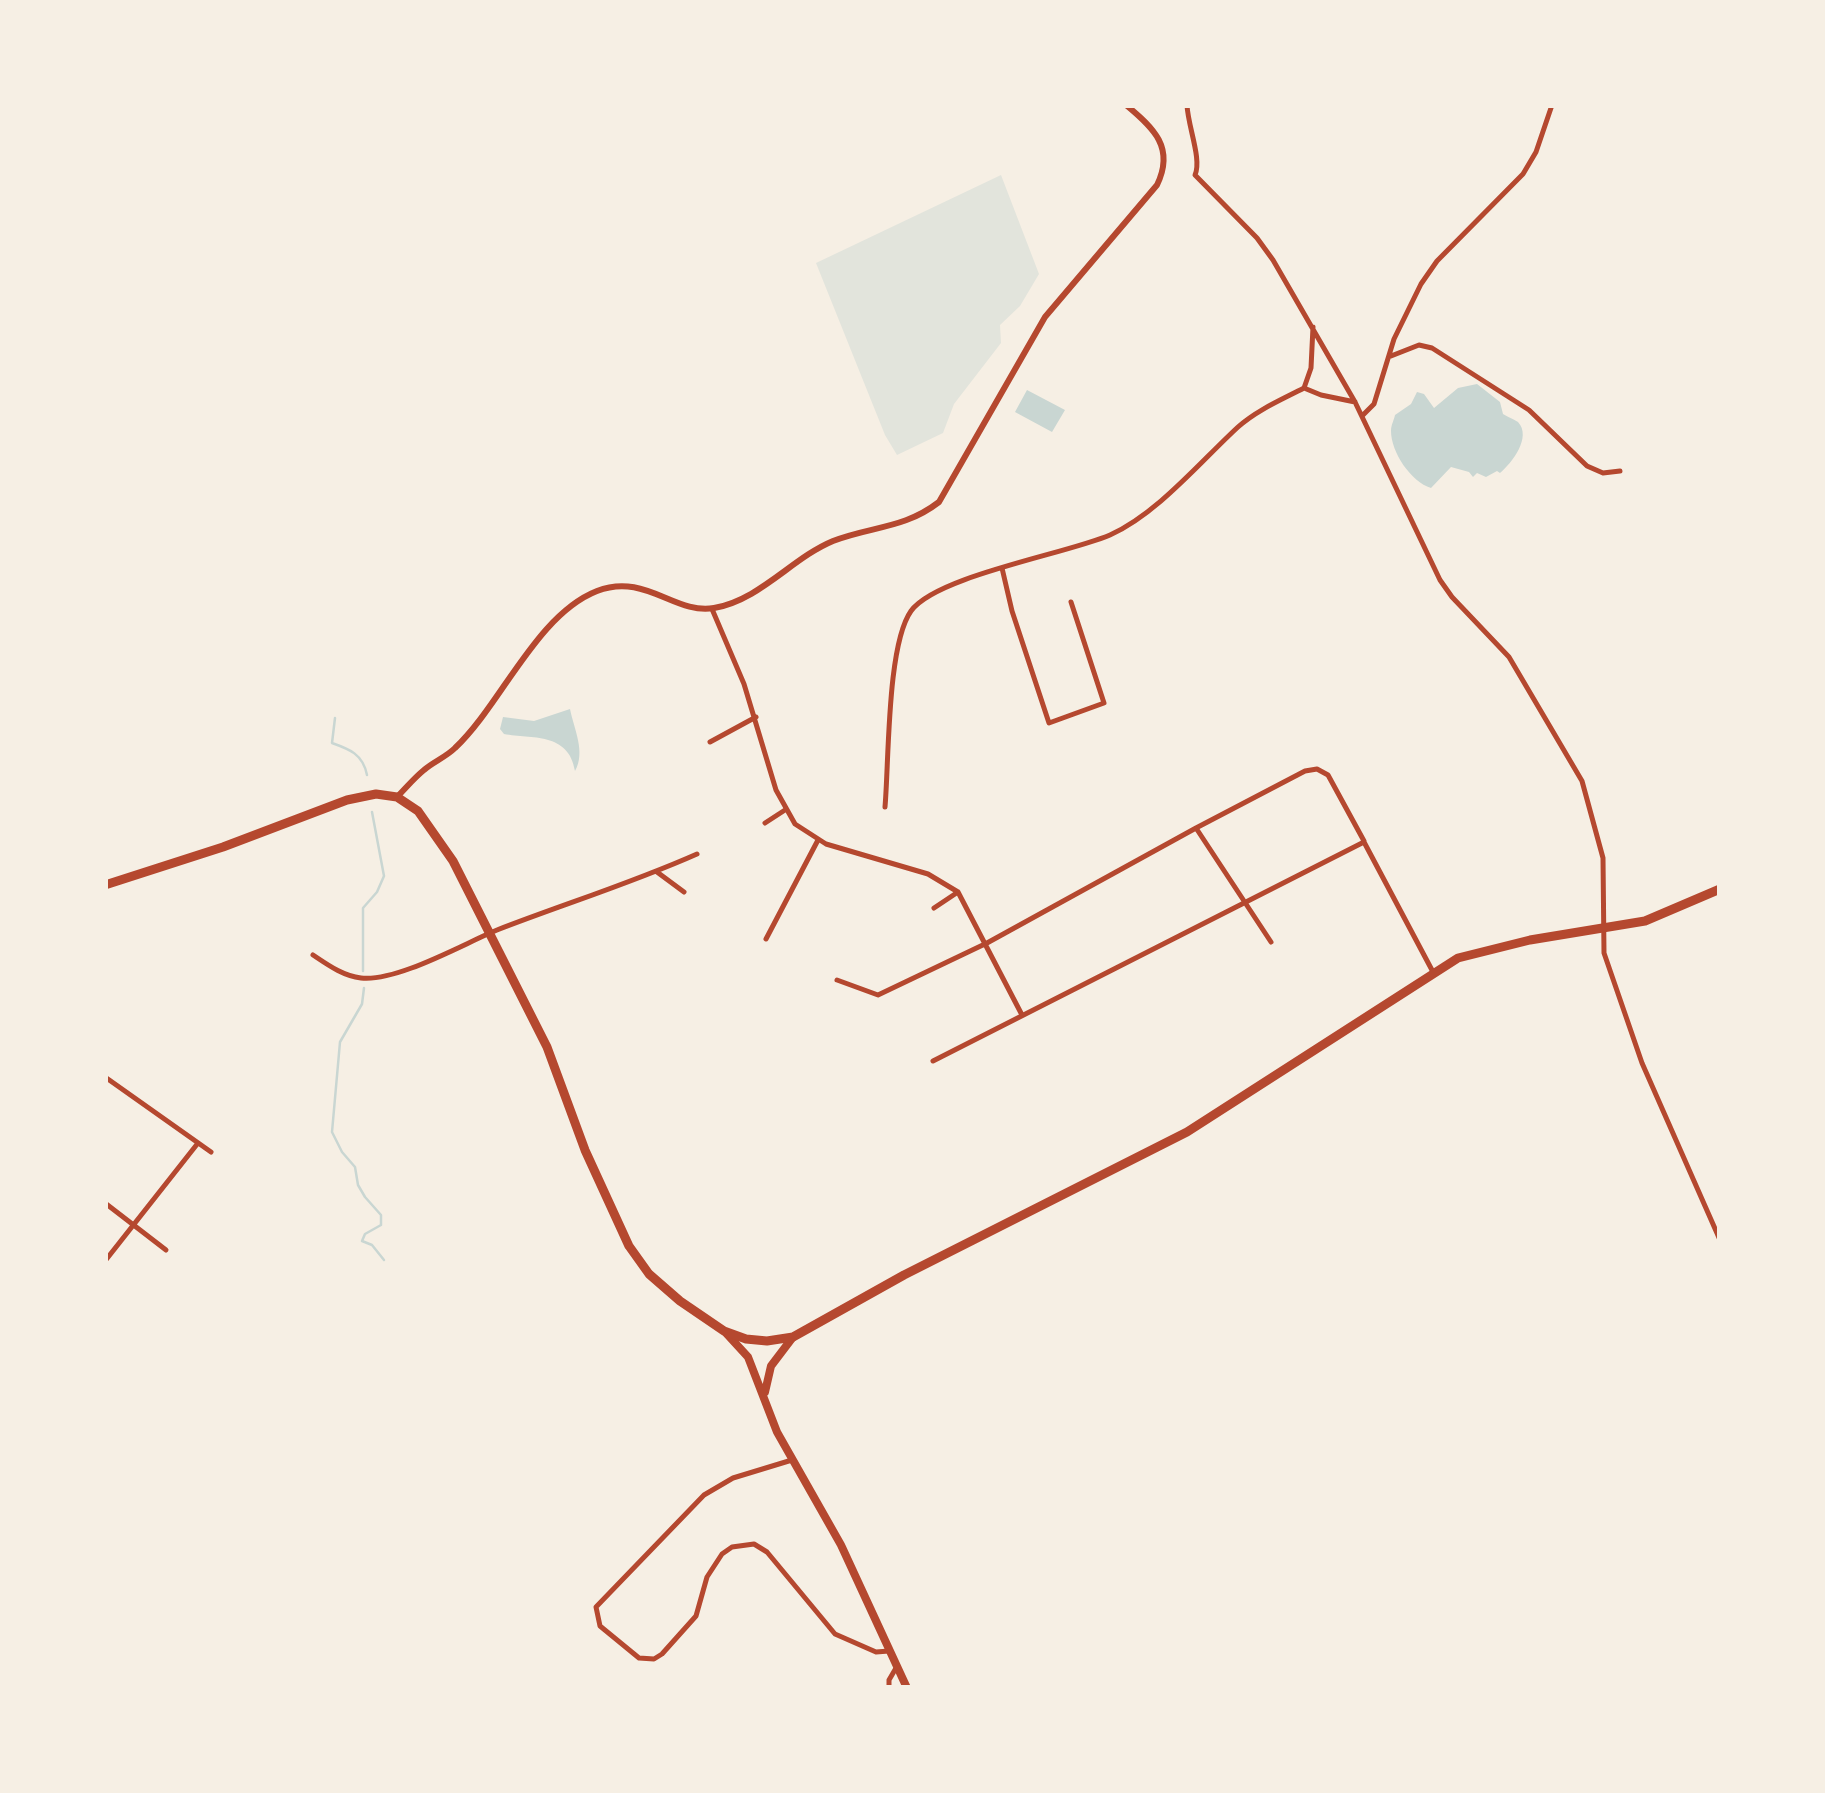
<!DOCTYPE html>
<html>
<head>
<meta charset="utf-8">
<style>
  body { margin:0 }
  #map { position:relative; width:1825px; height:1793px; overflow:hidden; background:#f6efe4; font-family:"Exo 2",sans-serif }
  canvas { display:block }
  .frame { position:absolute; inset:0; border:108px solid #f6efe4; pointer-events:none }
</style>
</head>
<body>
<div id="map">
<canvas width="1825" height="1793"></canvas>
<div class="frame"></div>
</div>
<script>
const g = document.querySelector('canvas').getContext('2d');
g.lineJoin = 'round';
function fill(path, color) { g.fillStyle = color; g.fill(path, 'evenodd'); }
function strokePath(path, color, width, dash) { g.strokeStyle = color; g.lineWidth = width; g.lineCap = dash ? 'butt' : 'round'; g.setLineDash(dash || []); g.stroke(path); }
const green = new Path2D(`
  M1001 175 1039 274 1020 306 1000 325 1001 343 954 404 943 433 897 455 885 435 816 263Z`);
const water = new Path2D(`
  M1477 384 1500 402 1503 414C1504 415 1517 421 1518 422 1532 437 1512 463 1500 473L1497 471 1486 477 1477 473 1473 477 1469 472 1451 467 1431 488C1411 482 1391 452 1391 431 1391 425 1394 420 1395 415L1411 404 1417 392 1424 394 1434 408 1458 388Z
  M1027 390 1065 410 1052 432 1015 412Z
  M570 709C574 729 586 752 575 771 569 732 531 739 504 734L500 729 503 717 534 721Z`);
const stream = new Path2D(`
  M335 718 332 743C349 749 363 754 367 775
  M363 971V908L377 892 384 876 372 812
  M364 988 362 1004 340 1042 332 1132 342 1152 355 1167 358 1185 365 1197 381 1215V1225L365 1234 362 1241 372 1245 384 1260`);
const minor = new Path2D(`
  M1187 105C1188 127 1202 159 1195 175L1257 238 1273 260 1355 402 1440 580 1452 597 1509 657 1582 781 1603 858 1604 953 1642 1063 1720 1240
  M1391 356 1419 345 1432 348 1529 410 1587 466 1603 473 1620 471
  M1304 388 1311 368 1313 327
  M1362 416 1374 404 1394 339 1421 284 1437 261 1523 174 1536 152 1552 105
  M1002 568 1012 611 1049 723 1104 703 1071 602
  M712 609 744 684 776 790 795 824 826 844 928 874 958 892 1022 1015
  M710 742 756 717
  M885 807C889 761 887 645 911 611 936 576 1066 554 1110 535 1157 514 1200 462 1238 427 1257 410 1281 400 1304 388L1321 395 1355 402
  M765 823 785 810
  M1196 828 1305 771 1317 769 1328 775 1364 841
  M657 872 684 892
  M934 908 958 892
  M766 939 818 840
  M313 955C328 965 343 976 361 978 397 982 463 944 497 930 564 904 632 883 697 854
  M837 980 878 995 987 943 1196 828 1271 942
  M933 1061 1364 842 1433 972
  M105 1077 211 1152
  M105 1203 166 1250
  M105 1261 198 1143
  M792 1460 733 1478 704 1495 596 1607 600 1626 639 1658 654 1659 662 1654 696 1616 707 1577 722 1554 732 1547 754 1544 767 1552 835 1634 876 1652 889 1651
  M889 1688V1680L896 1668`);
const tertiary = new Path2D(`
  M397 797C406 788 414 778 424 770 433 762 446 757 455 748 501 705 536 615 597 591 645 572 675 615 714 608 760 600 792 558 833 541 872 526 904 529 939 502L1045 317 1157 185C1175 148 1154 128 1126 105`);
const secondary = new Path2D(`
  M726 1333 748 1357 777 1432 841 1545 907 1688
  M765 1392 771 1366 793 1337`);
const trunk = new Path2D(`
  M105 885 223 847 347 800 376 794 397 797 418 811 453 861 547 1047 585 1150 629 1246 649 1274 680 1301 724 1331 746 1339 767 1341 793 1337 904 1275 1187 1132 1458 958 1530 940 1645 921 1720 889`);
fill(green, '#e2e4dc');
fill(water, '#c9d6d2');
strokePath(stream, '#c9d6d2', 2.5);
strokePath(minor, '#b5482f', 5);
strokePath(tertiary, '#b5482f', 6);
strokePath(secondary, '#b5482f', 8);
strokePath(trunk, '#b5482f', 9);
</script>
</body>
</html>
